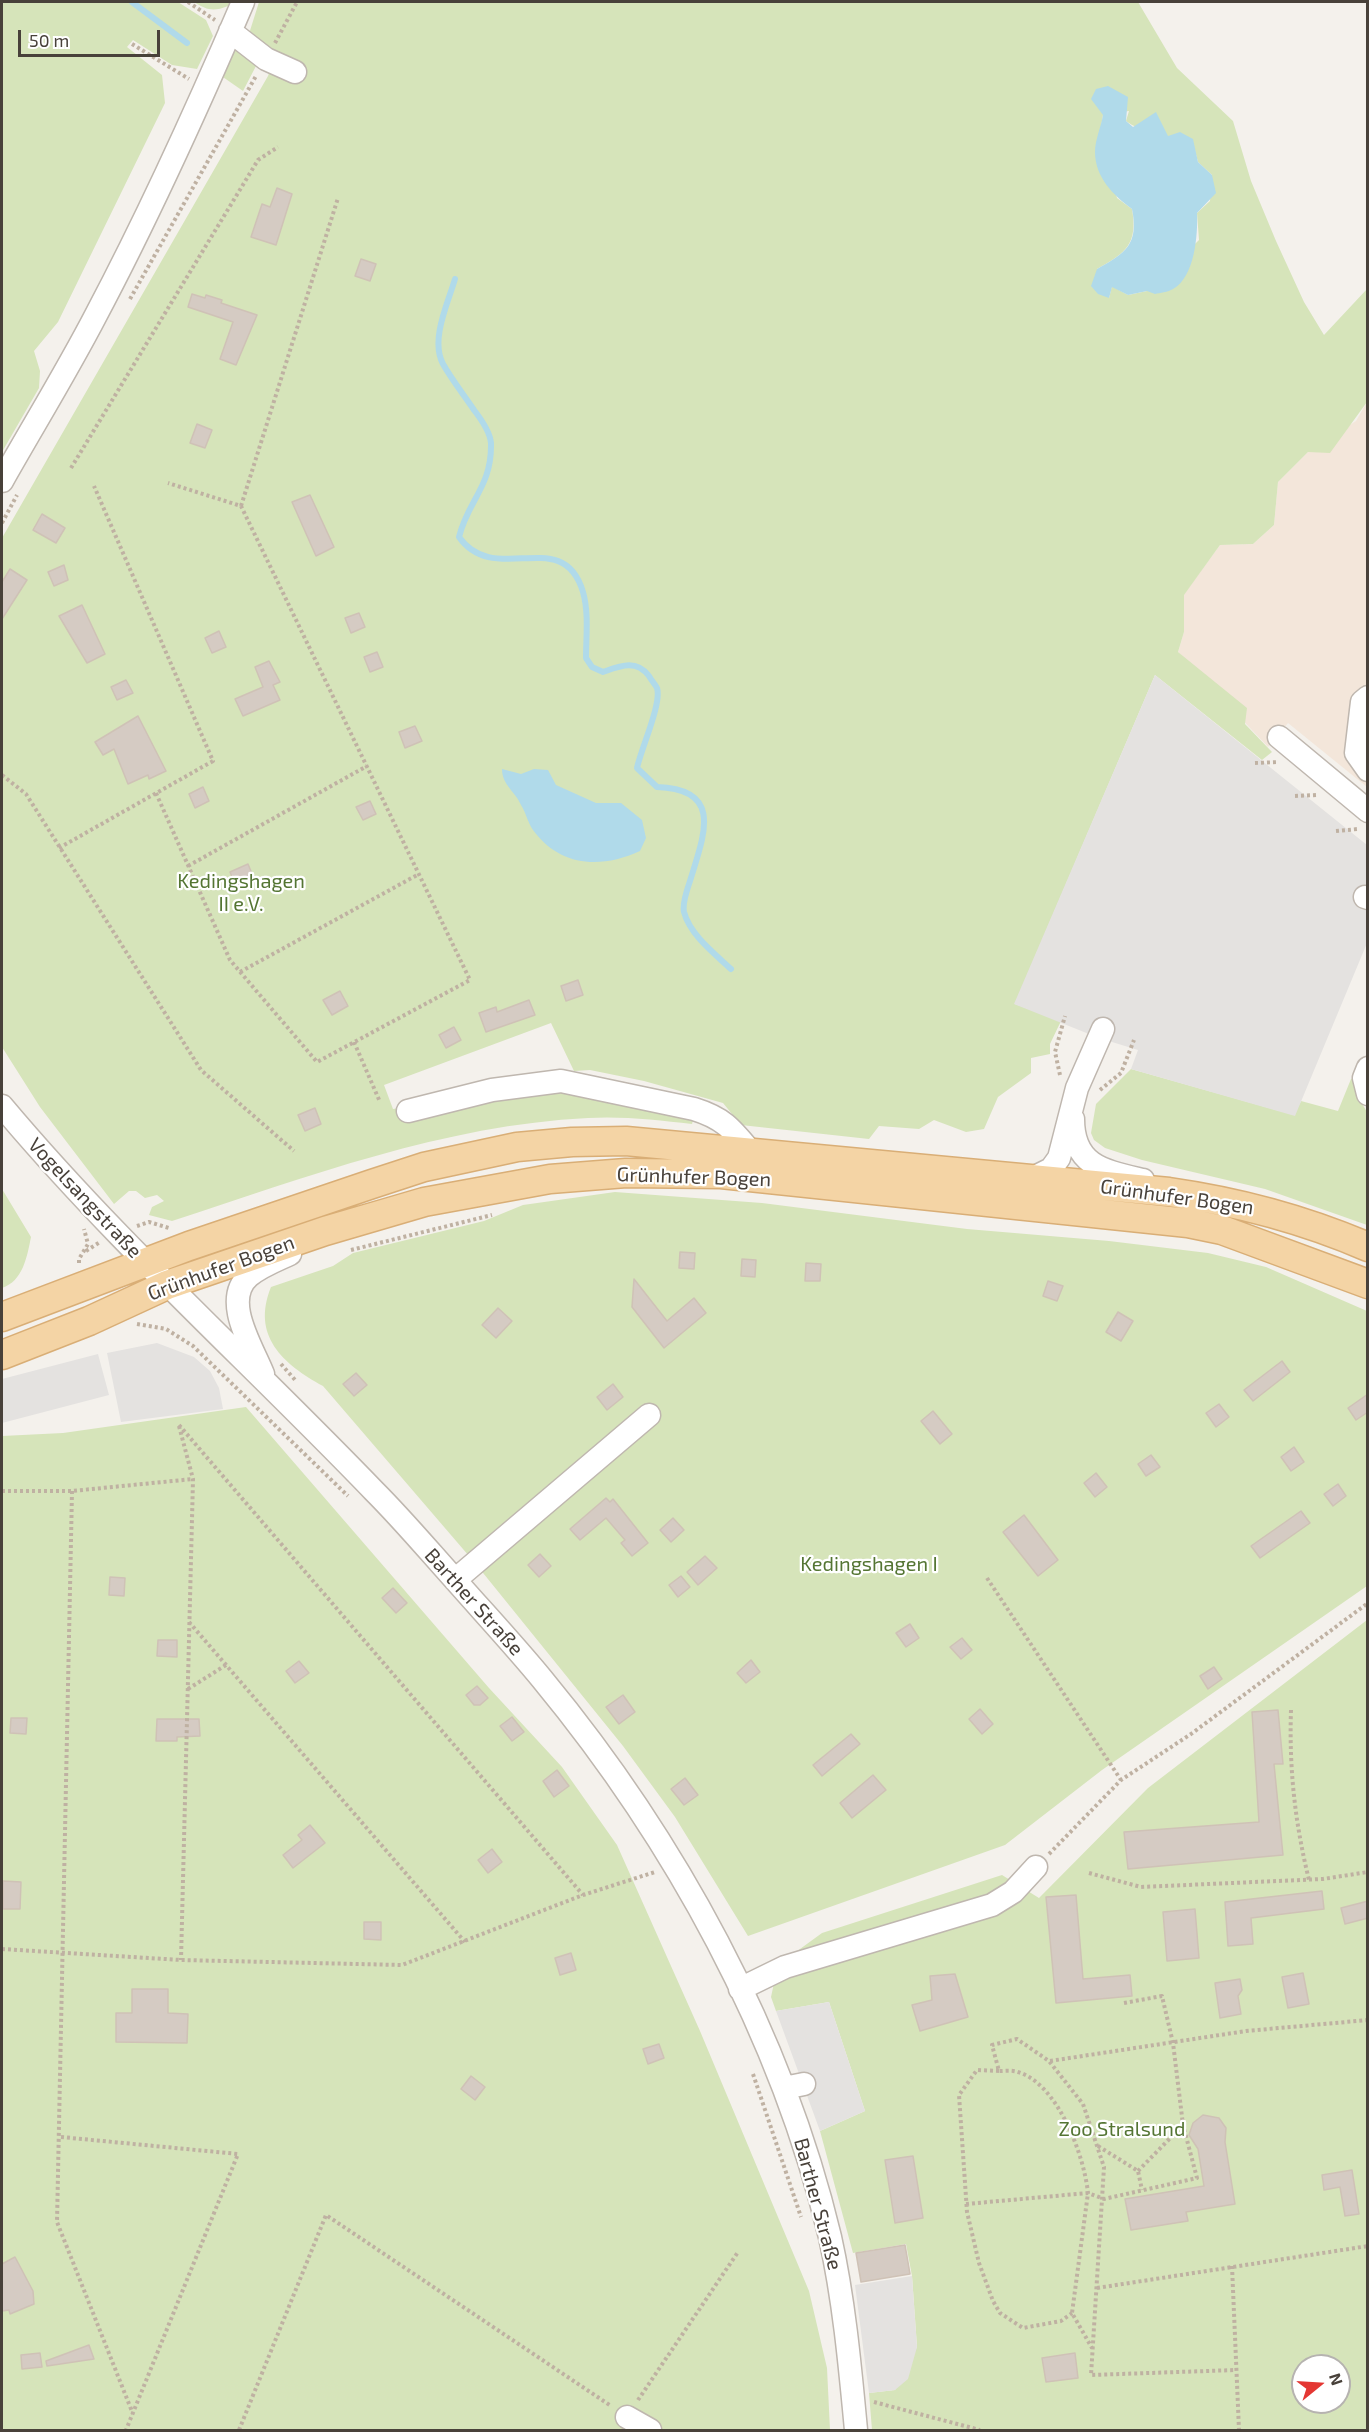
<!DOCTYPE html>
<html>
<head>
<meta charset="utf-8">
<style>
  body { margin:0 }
  #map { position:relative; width:1369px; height:2432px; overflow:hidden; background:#f4f1ec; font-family:"Exo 2",sans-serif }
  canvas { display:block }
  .frame { position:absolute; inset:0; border:3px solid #48413a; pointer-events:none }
  .north { position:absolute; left:1291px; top:2354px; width:60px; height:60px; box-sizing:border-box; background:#fff; border:2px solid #b6b3b0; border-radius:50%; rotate:72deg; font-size:16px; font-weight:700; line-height:24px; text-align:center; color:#48413a }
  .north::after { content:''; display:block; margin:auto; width:21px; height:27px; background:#e43733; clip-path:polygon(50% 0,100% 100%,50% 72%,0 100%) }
  .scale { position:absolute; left:18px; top:30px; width:142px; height:27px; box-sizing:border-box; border:3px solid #48413a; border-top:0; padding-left:8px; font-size:18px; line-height:21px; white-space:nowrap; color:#48413a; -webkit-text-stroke:4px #fff; paint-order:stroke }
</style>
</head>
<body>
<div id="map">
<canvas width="1369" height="2432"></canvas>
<div class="frame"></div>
<div class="north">N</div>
<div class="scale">50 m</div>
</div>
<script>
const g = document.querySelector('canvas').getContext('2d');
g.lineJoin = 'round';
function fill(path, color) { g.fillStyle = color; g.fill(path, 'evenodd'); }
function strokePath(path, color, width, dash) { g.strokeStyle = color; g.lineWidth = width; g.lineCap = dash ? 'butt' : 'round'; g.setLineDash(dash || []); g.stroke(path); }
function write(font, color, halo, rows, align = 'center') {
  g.font = font + ' "Exo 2",sans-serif'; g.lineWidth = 4.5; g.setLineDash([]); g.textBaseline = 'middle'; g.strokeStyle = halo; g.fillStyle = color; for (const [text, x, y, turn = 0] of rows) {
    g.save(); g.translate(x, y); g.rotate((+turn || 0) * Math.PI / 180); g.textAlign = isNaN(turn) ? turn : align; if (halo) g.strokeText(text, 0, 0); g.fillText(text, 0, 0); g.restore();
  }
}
const commercial = new Path2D(`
  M1367 402V787L1288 723 1268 747 1178 652 1184 632V594L1220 545 1253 544 1274 525 1278 482 1308 452 1356 421Z`);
const green = new Path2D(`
  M2 2H178L206 20 213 36 197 69 172 65 133 40 127 47 162 75 165 103 58 322 34 351 40 371 39 388 2 452Z
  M194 2H230L228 6C213 12 207 10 194 2Z
  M259 2H1138L1177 68 1233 121 1251 181 1276 241 1304 302 1324 335 1367 289V402L1330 453 1308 452 1278 482 1274 525 1253 544 1220 545 1184 595V632L1178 652 1247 708 1245 724 1272 752 1262 760 1155 675 1015 1004 1061 1021 1050 1044V1054L1031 1058V1073L998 1097 984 1129 966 1132 934 1120 919 1129 879 1126 869 1139 741 1125 723 1103 644 1081 590 1070 574 1071 551 1023 384 1085 393 1109 546 1086 694 1117 692 1124C658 1120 622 1116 588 1118 444 1125 307 1177 172 1221L149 1215 152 1207 164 1201 157 1195 145 1198 136 1191H129L114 1204 40 1107 2 1047V538L268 76 272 65 248 37ZM1129 111 1126 121C1138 131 1176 140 1194 147L1198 162 1212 175 1210 201 1197 213 1199 240 1147 291 1128 295 1112 286 1109 298 1097 269C1126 253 1138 244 1132 209L1117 198 1101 127 1103 115Z
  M232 47 256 66 243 91 220 75Z
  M1131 1069 1294 1115 1301 1101 1338 1111 1351 1079 1356 1077 1358 1097 1367 1112V1225L1265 1189 1142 1160 1105 1148 1094 1140 1091 1133 1096 1104Z
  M2 1189 31 1237C27 1257 23 1281 2 1288Z
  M615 1192 762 1203 967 1229 1109 1241 1208 1253 1266 1267 1367 1311V1586L1102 1770 1005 1845 748 1936 675 1817 623 1746 475 1563 323 1386C283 1364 251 1336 271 1287L333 1266 353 1253 484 1221 523 1205Z
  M246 1407 489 1688 562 1767 617 1845 700 2031 809 2291 827 2368 830 2430H2V1436L63 1433Z
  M1367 1620V2430H872L869 2393 895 2390 917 2347 912 2276 906 2244 853 2253 820 2131 865 2111 829 2002 776 2011 771 1997 778 1965 822 1933 1002 1875 1039 1898 1148 1788ZM1303 2366H1339V2402H1303Z`);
const parking = new Path2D(`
  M1155 675 1367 845V943L1295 1116 1131 1069 1138 1050 1099 1038 1014 1004Z
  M157 1343 194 1357 210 1371 219 1388 223 1409 121 1422 107 1353Z
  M98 1354 109 1395 2 1423V1379Z
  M829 2002 865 2111 820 2131 776 2011Z
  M912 2276 917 2347 908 2379 895 2390 869 2393 855 2285Z`);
const water = new Path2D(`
  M1108 86 1128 97 1126 121 1133 127 1156 112 1168 136 1180 132 1193 139 1198 162 1212 175 1216 193 1197 213C1198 234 1195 277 1173 289 1168 292 1160 293 1155 294L1147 291 1128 295 1112 287 1109 298 1098 294 1091 286 1097 269C1126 253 1139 244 1132 209 1113 195 1095 177 1095 152 1095 140 1101 127 1103 115L1091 99 1096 89Z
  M502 769 521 774 534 769 548 770 556 785 596 803H621L642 820 646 838 640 851C601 869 560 867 533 830 528 823 526 813 521 805 515 791 502 785 502 769Z`);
const stream = new Path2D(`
  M132 2 187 43
  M455 279C448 303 430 340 443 364 452 380 464 395 474 410 481 419 490 432 491 443 492 487 468 500 459 537 495 588 563 524 583 592 589 613 586 637 586 658L592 667 603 672C620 666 636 659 649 676 651 680 655 684 657 688 662 703 641 749 637 768L657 787C724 789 704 835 690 881 687 890 682 903 684 912 690 935 715 954 731 969`);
const building = new Path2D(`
  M277 188 292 194 276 245 251 237 262 204 270 207Z
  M361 259 376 264 370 281 355 276Z
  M192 294 205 298 206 295 222 300 221 303 257 315 236 365 220 359 233 322 188 307Z
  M197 424 212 430 205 448 190 443Z
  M310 495 334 547 316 556 292 502Z
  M42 514 65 528 56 543 33 530Z
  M64 565 68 580 54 586 48 572Z
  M10 569 27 580 2 619V582Z
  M82 605 105 654 87 663 59 616Z
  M359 613 365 627 351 633 345 618Z
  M219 631 226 647 212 653 205 638Z
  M377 652 383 667 370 672 364 657Z
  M269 661 280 682 273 685 280 700 243 716 235 699 263 687 255 667Z
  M126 680 133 693 117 700 111 687Z
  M138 716 166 771 149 779 148 775 128 784 114 749 103 755 95 742Z
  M415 726 422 741 405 748 399 732Z
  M203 787 209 801 195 808 189 794Z
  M370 801 376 814 363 820 356 807Z
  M248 864 255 881 237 889 230 872Z
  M578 980 583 995 566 1001 561 986Z
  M340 991 348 1006 332 1015 323 1000Z
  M529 1000 535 1015 486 1032 479 1013 496 1007 497 1012Z
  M454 1027 461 1040 446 1048 439 1035Z
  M315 1108 321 1124 305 1131 298 1115Z
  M680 1252 695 1253 694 1269 679 1268Z
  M742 1259 756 1260 755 1277 741 1276Z
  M806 1263 821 1264 820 1281H805Z
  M634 1279 667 1321 694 1298 706 1313 664 1348 632 1307Z
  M1048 1281 1063 1286 1057 1301 1043 1296Z
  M498 1308 512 1321 496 1338 482 1325Z
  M1118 1312 1133 1321 1121 1341 1106 1332Z
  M1282 1361 1290 1372 1253 1401 1244 1390Z
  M356 1373 367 1385 354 1396 343 1384Z
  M613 1384 623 1397 607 1410 597 1397Z
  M1368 1394V1412L1356 1420 1348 1408Z
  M1219 1404 1229 1417 1216 1427 1206 1413Z
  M933 1411 952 1434 940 1444 921 1421Z
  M1294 1447 1304 1462 1291 1471 1281 1457Z
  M1151 1455 1160 1467 1146 1476 1138 1464Z
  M1096 1473 1107 1487 1095 1497 1084 1483Z
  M1338 1484 1346 1496 1333 1506 1324 1494Z
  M606 1498 610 1502 613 1499 648 1543 632 1556 621 1543 625 1540 606 1518 580 1540 570 1529Z
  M1301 1511 1310 1523 1260 1558 1251 1546Z
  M1024 1515 1058 1560 1038 1576 1003 1532Z
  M673 1518 684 1530 671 1542 660 1530Z
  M540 1554 551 1566 539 1577 528 1565Z
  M705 1556 717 1568 698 1585 687 1572Z
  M681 1576 690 1587 678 1597 669 1585Z
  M110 1577 125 1578 124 1596 109 1595Z
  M393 1588 407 1603 396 1613 382 1598Z
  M910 1624 919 1638 906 1647 896 1633Z
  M962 1638 972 1650 961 1659 950 1647Z
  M158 1640H177V1657L157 1656Z
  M751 1660 760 1672 746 1683 737 1673Z
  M299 1661 309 1673 295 1683 286 1671Z
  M1214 1667 1222 1679 1208 1689 1200 1676Z
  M477 1686 488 1698 480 1705H474L466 1695Z
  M623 1695 635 1712 619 1724 606 1707Z
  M980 1709 993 1724 982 1734 969 1719Z
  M1278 1710 1283 1764H1274L1283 1855 1128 1869 1124 1832 1259 1822 1252 1712Z
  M512 1717 524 1732 512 1741 500 1726Z
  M11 1718H27L26 1734 10 1733Z
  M157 1719H199L200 1736 177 1737V1741H156Z
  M851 1734 860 1744 822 1776 813 1765Z
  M557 1770 569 1786 554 1797 543 1781Z
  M873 1775 886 1790 852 1818 840 1803Z
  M685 1778 698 1795 684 1805 671 1789Z
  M310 1825 325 1843 293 1868 283 1855 302 1840 298 1835Z
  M492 1849 502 1862 488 1873 478 1860Z
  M3 1881 21 1882 20 1909H3Z
  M1322 1891 1324 1909 1251 1918 1253 1944 1228 1946 1225 1902Z
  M1076 1895 1083 1979 1130 1975 1132 1996 1056 2003 1046 1897Z
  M1368 1901V1918L1345 1924 1341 1908Z
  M1195 1909 1199 1958 1167 1961 1163 1912Z
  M364 1922H381V1940L364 1939Z
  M571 1953 576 1970 560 1975 555 1958Z
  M1303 1973 1309 2004 1288 2008 1282 1977Z
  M955 1974 968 2017 920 2031 912 2005 932 2000 930 1976Z
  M1240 1979 1242 1990 1238 1996 1241 2014 1220 2018 1215 1983Z
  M132 1989H168V2013L188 2014 187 2043 116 2042V2013H132Z
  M659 2044 664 2058 648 2064 643 2049Z
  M471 2076 485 2087 475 2100 461 2089Z
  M1203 2115 1219 2118 1226 2128 1225 2142 1235 2204 1186 2212 1188 2221 1131 2230 1125 2199 1204 2186 1198 2149 1189 2135 1193 2123Z
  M913 2156 923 2218 895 2223 885 2160Z
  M1352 2170 1359 2214 1345 2216 1340 2187 1324 2190 1322 2175Z
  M905 2245 910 2274 861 2282 856 2253Z
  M15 2257 33 2291 34 2304 10 2314 9 2310 2 2311V2264Z
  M89 2345 94 2359 47 2366 46 2361Z
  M40 2353 42 2367 22 2369 21 2355Z
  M1075 2353 1078 2378 1046 2382 1042 2358Z`);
const path = new Path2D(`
  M188 2 215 20
  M275 43 297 2
  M132 44 189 79
  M130 299 256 76
  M71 468 258 160 278 147
  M241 506 338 198
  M2 523 17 495
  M1255 763 1279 762
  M2 775 26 794 201 1070 294 1151
  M156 793 230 960 317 1062 470 980 241 506 168 483
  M1295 796 1316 795
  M1336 831 1358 829
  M59 848 213 761 94 486
  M188 866 367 766
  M240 972 419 874
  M354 1042 380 1102
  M1060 1075 1055 1052 1065 1016
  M1100 1090 1121 1073 1134 1040
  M137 1226 149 1222 169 1228
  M351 1250 492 1215
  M86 1251 100 1242
  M79 1263V1259L88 1244 84 1229
  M137 1324 166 1329 193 1346 348 1496
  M281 1364 296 1381
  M179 1425 583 1895
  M179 1426 193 1479 181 1960
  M2 1491H72L193 1479
  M72 1491 57 2222 133 2414
  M987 1578 1121 1780
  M189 1622 465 1942
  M188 1689 226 1665
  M1291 1710C1289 1769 1295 1823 1309 1880
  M1049 1854 1121 1780 1191 1734 1368 1603
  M1089 1873 1141 1887 1323 1879 1368 1872
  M2 1949 181 1960 402 1965 583 1895 655 1872
  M1124 2003 1162 1996 1173 2043 1183 2125 1197 2178 1104 2199 1088 2193C1084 2155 1058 2084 1018 2072 1012 2070 1004 2071 999 2071L992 2045 1017 2039 1049 2061 1083 2104 1104 2167 1091 2375 1236 2370
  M1050 2061 1246 2031 1368 2020
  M999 2071 977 2070 959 2095 967 2212 979 2263 993 2301 1000 2313 1023 2328 1061 2321 1072 2313
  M753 2074 801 2217
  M61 2137 238 2154 126 2430
  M1098 2146 1138 2171 1142 2190
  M1138 2171 1183 2125
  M966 2204 1088 2193 1072 2313 1092 2348
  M1232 2266 1239 2430
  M1097 2288 1368 2246
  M638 2400 738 2252
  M874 2402 980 2430
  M239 2430 326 2215 611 2406`);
const minor = new Path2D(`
  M230 31 266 59 295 72
  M2 481C33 426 67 371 96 315 150 213 198 107 243 2
  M1368 697 1362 702 1356 753 1368 770
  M1279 737 1368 811
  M1365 897 1368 898
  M1368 1068 1364 1078 1368 1094
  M2 1106C117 1243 250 1362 374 1491 403 1520 429 1551 456 1581 485 1614 514 1645 542 1679 675 1840 781 2033 830 2237 844 2300 850 2366 856 2430
  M408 1111 492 1090 561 1081 694 1109C723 1118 731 1128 750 1151
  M1073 1119C1073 1166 1104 1171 1143 1180
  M1031 1179 1051 1169 1059 1158 1077 1088 1103 1029
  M263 1374C253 1348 221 1300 249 1276 261 1266 277 1260 290 1254
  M455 1580 649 1415
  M740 1989 785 1967 992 1905 1013 1892 1036 1867
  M784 2088 804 2084
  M627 2417 650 2430`);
const major = new Path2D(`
  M2 1317 189 1246 372 1184 424 1167 517 1147 572 1142 626 1141 1169 1192C1239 1202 1303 1219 1368 1247
  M2 1355 89 1321 167 1285 325 1231 424 1202 550 1179 626 1173 721 1174 1188 1223 1222 1230 1368 1284`);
const parkNames = [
  ["Kedingshagen",241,881],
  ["II e.V.",241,904],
  ["Kedingshagen I",869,1564],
  ["Zoo Stralsund",1122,2129]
];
const streetNames = [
  ["Grünhufer Bogen",694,1177,2],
  ["Grünhufer Bogen",1177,1197,8],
  ["Vogelsangstraße",85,1198,47],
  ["Grünhufer Bogen",221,1268,-20],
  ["Barther Straße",474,1602,48],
  ["Barther Straße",818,2204,75]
];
fill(commercial, '#f3e6da');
fill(green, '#d6e4ba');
fill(parking, '#e4e2e0');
fill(water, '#b0daea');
strokePath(stream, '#b0daea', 6);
fill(building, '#d5cbc3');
strokePath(building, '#cfc2b6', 1.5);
strokePath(minor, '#bfb7af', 25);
strokePath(major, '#d9ae76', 31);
strokePath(path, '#bfb1a2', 4, [3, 3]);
strokePath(minor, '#fff', 22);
strokePath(major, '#f4d4a5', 28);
write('20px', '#547533', '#fff', parkNames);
write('20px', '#48413a', '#fff', streetNames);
</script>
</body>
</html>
